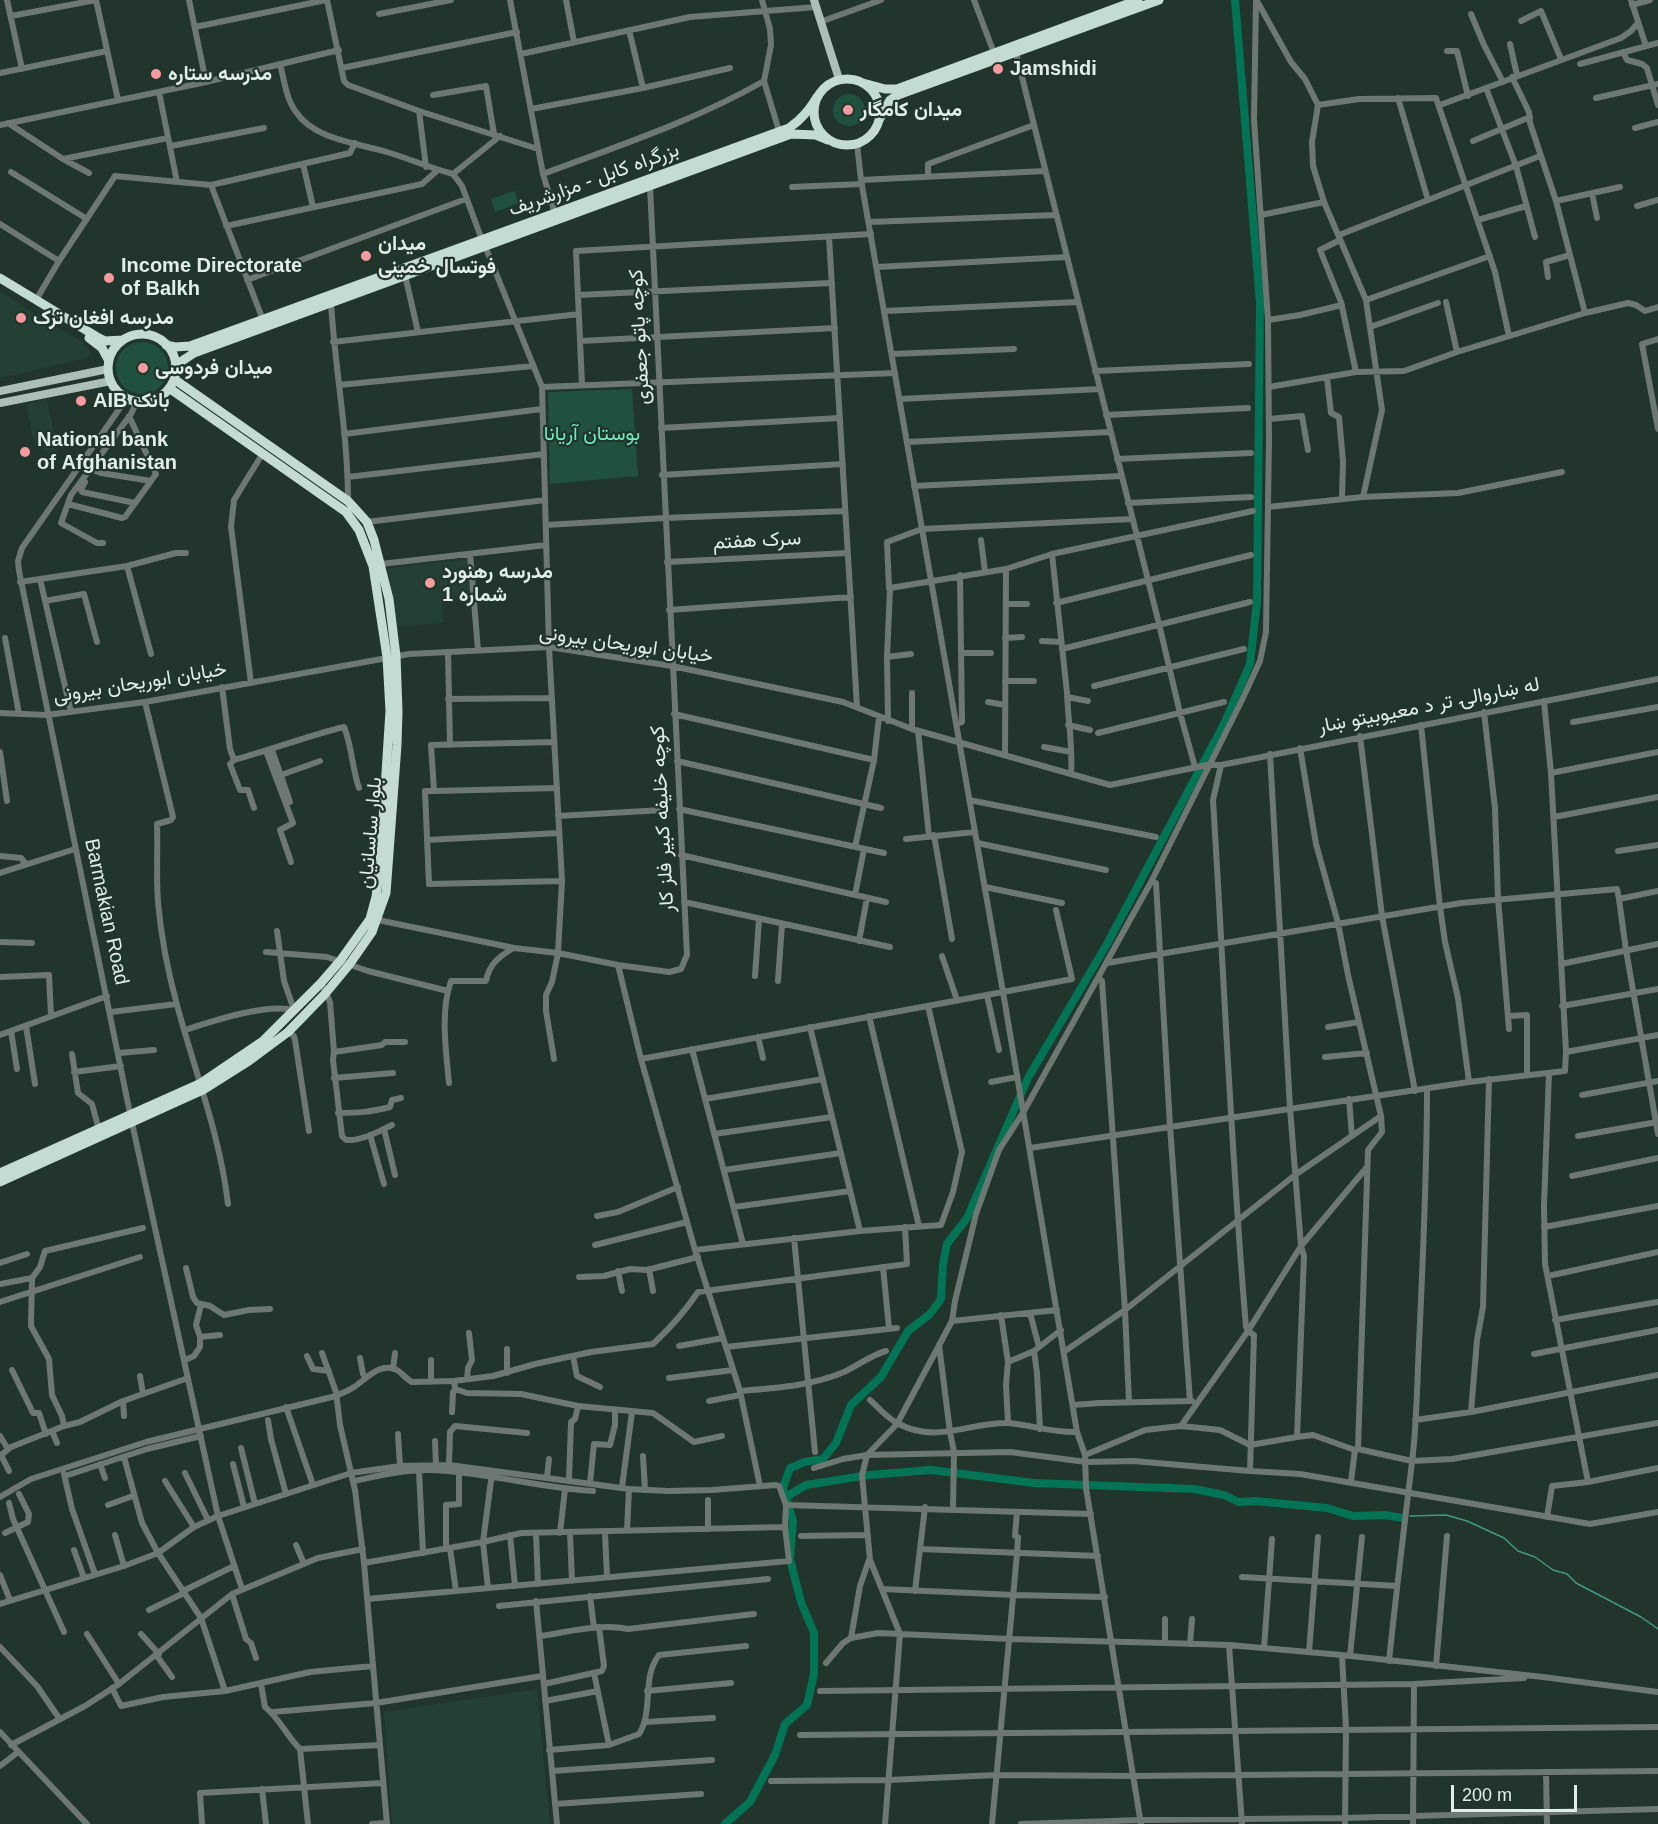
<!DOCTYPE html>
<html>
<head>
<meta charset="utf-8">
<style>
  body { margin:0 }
  #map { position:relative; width:1658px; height:1824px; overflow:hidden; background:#21352d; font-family:Arial,sans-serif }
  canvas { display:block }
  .scale { position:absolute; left:1451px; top:1785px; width:126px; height:27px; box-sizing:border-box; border:3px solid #e1ede8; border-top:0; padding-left:8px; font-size:18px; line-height:21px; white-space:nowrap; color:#e1ede8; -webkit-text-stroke:4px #21352d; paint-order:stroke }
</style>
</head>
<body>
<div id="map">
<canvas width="1658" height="1824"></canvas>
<div class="scale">200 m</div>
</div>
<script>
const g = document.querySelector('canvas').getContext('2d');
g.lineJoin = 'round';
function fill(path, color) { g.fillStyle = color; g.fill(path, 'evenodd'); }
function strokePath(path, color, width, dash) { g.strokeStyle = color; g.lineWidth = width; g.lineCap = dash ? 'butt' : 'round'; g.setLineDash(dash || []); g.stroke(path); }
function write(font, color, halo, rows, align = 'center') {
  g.font = font + ' Arial,Vazirmatn,sans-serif'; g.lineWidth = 4.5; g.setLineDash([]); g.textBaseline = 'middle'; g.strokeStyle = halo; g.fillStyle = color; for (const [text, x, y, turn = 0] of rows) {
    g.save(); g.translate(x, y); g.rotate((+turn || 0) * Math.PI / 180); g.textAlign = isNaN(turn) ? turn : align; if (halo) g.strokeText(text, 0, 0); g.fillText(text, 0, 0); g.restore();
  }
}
const built = new Path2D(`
  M0 292 85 344 90 351 88 358 0 378Z
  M47 400 58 453 54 457 37 445 35 447 26 404Z
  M469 559 470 597 442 599 443 623 397 626 388 568Z
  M537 1689 550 1824H392L384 1712Z`);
const green = new Path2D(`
  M833 110a16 16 0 1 1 32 0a16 16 0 1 1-32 0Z
  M514 191 519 203 495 212 491 199Z
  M116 368a26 26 0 1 1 52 0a26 26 0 1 1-52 0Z
  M632 389 638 476 550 484 548 392Z`);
const stream = new Path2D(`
  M1410 1516 1446 1515 1467 1521 1504 1538 1518 1551 1535 1557 1553 1570 1567 1574 1576 1583 1641 1617 1658 1629`);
const river = new Path2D(`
  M786 1497 806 1485 869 1475 931 1470 1034 1483 1194 1489 1224 1495 1239 1502 1255 1501 1327 1508 1353 1516 1385 1515 1403 1518
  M725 1824 750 1802 775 1755 785 1724 807 1705 814 1674V1633L801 1602 790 1559 793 1521 783 1488 790 1468 805 1462 823 1459 836 1443 851 1405 881 1377 908 1331 930 1314 941 1299 943 1264 947 1244 967 1218 1028 1078 1107 944 1224 724 1250 664 1257 601 1260 303 1235 0`);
const minor = new Path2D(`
  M7 0 22 69
  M96 0 118 100
  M189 0 206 82
  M327 0 344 81 348 85 419 111 538 149
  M510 0 543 174 556 217
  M566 0 574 42
  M762 0 770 29 771 45 764 81 779 131
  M974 0 994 53
  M1631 0 1646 46
  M1257 1 1291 62 1305 79 1318 105 1312 142 1313 166 1324 202 1366 300 1382 410 1363 497 1268 507
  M1632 5 1650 0
  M379 14 451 0
  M1471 14 1484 45 1503 82
  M11 16 96 0
  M1521 21 1541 11 1561 59
  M820 22 881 0
  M195 27 326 0
  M629 30 643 88
  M1510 44 1517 75
  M1015 49 1159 624 1180 713 1195 767
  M1447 51H1457L1468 96
  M1623 52 1627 60 1642 64 1647 68 1658 105
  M521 54 690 17 816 7
  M280 64C284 79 286 99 296 112 315 140 357 143 387 152 410 159 430 168 453 174L462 186 482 240
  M1580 64 1658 43
  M342 68 517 32
  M0 73 107 51
  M1512 77 1529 112 1530 123 1556 201 1585 313
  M1486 88 1516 166 1535 237
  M159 92 177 182
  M433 95 486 86 494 134
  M1398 98 1428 200
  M1596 98 1658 84
  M1318 105 1359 99 1436 98 1495 272 1509 336
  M1440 105 1621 38 1631 31 1638 23
  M531 109 643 88 730 68
  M419 111 426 167
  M8 123 63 159 89 173
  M0 125 206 82 339 50
  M1635 128 1658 122
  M1473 141 1530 117
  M171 146 264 128
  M63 159 168 138
  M303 164 313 207
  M11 172 87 219
  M453 174 500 136
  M543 174C618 146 694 121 764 81
  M928 176V164L1034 125
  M861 180 1045 171
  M211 185 263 320
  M792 187 862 184
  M1592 193 1597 218
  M1556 201 1620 187
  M1637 206 1658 200
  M1261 215 1324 202
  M1478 220 1526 206
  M869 222 1056 215
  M0 224 59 261
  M226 226 422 184 438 170
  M1339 235 1540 156
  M829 237 857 707
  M1340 240 1320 250 1341 302 1356 372
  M485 246 542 387 549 647 562 881 558 953 552 982 546 995V1011L554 1059
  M877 267 1067 257
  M405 275 418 332
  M1548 277 1546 262 1570 255
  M247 280 466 199
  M578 295 832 283
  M36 300 59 261 115 176 211 185 350 153 355 143
  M1366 300 1490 256
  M1446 302 1457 352
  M331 303C335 369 348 434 348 501
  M885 311 1078 302
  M1268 320 1300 315 1342 305
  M1370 327 1438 303
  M1658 339 1642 344 1658 429
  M580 341 835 328
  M333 342 579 314
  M892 354 1014 349
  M1095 371 1249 364
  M1327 378 1331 413 1339 417 1343 461 1342 499
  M339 385 533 366
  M582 385 576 251 871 234
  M542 387 895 373
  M1269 387 1356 372 1404 371 1457 352 1585 313 1628 303 1636 305 1645 311 1658 307
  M127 398 22 548 18 561 19 571 132 1123 218 1516 242 1589
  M900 399 1100 389
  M1106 415 1248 408
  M1269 419 1302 416 1308 450
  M661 428 840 418
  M344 434 542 409
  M907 442 1110 432
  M1117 459 1251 453
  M91 469 101 473 151 481
  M662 475 843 464
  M348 477 544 454
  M85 482 81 490 82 492 135 503
  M914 486 1121 476
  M1363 497 1458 493 1562 472
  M1128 503 1251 497
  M68 504 122 518 125 517 156 474 129 416
  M367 522 545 500
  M546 525 665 518 845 511
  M981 540 985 572
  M103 543H97L61 523 71 495 131 414 137 401
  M470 554 478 650
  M1052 554 1067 693C1068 720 1073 747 1071 774
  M667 562 848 553
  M381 564 546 545
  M127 566 176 553H186
  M40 579 71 712
  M20 582 127 566 151 654
  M889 588 887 542 922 529 1132 519
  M45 601 84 594 97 642
  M1056 603 1251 555
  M1006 604H1027
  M669 610 851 597
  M5 638 19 714
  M1005 638 1022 637
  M1042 641 1061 642
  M1062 649 1250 602
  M448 652 450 745
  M961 653H991
  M887 657 911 654
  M1005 681H1034
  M251 683 231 527 234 500 263 453
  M1094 686 1244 649
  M222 687 230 749 234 760 230 764 240 790H248L254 808
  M1067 697 1088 701
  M448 699 552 698
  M1544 701 1551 773 1566 1052
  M145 702 173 817 171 820 157 824C158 850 156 876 158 902 161 936 168 972 177 1005 195 1072 220 1135 228 1204
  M988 702 1005 705
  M1484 712 1495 808 1498 899 1509 1029
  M0 713 47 715 145 702 409 654 549 647 672 666 843 702 912 729 1110 785 1207 765H1221L1658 679
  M674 714 874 760
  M888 721 887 657 890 588 1006 569 1052 554 1253 511
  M1573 722 1658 707
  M957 724 962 722 960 575
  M1068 725 1090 730
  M1421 725 1440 907 1445 942 1458 998 1469 1082
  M912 729V693
  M918 731 929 836
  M1098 733 1224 702
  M1360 736 1382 916 1415 1091
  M554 742 431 745 434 791H425L429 884 562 881
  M1044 747 1071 752
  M1300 748 1316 844 1338 923 1348 975 1381 1116 1382 1132 1368 1150 1358 1449 1355 1450 1351 1481
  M272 750 290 802
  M266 751 293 823 280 830 291 862
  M0 752 7 801
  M1270 754 1290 1108 1301 1246 1304 1256 1297 1437 1313 1435 1355 1450
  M1005 755 1006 569
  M234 760C271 750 307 736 344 727 352 746 352 768 359 788
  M677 761 881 808
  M1221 765 1213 800C1224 976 1231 1152 1246 1327L1248 1331 1254 1335 1250 1471
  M1551 773 1658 752
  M281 775 320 761
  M434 791 557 788
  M969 800 1156 837
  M679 809 884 853
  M558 816 663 810
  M1554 817 1658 797
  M934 835 952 939
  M906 839 975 832
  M427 840 559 833
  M977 843 1106 870
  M855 847 874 760 879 717
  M1618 851 1658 845
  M681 855 886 902
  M0 856 21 858 26 864
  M0 873 75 849
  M1151 882 1156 883 1170 1126 1190 1401
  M985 887 1062 903
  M855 895 864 849
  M1619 899 1626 950 1658 1134
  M684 902 890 947
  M1056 910 1072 979 1003 992 1077 1432 1085 1455 1086 1488 1141 1824
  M373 919 514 948 558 953 618 965 641 1059 695 1250 740 1391 760 1486
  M277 931 284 981 294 1010
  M859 941 867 898
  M0 942 32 943
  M266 952 327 957 368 971 448 991
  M942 956 957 1000
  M1107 963 1461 903 1617 889 1619 899 1658 891
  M1561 964 1658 944
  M618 965 669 972 681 969 687 955 650 186
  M755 976 759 919
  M0 977 49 975 51 1016
  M1098 978 1102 981 1125 1310 1129 1402
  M778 981 782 924
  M321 983 330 1002 334 1052 333 1060 342 1136 346 1140C362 1141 378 1132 392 1125
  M987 995 999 1050
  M1562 1006 1658 989
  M111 1012 176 1004
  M869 1016 919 1226
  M1509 1016 1527 1015V1075
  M26 1026 35 1084
  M810 1027 860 1231
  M1328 1027 1359 1022
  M185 1030C213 1021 266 1003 294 1010
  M11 1031 17 1069
  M288 1032 294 1036 295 1040 309 1131
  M0 1035 107 996
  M758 1037 763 1058
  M692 1049 743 1244
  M334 1052 382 1045 385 1042H405
  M119 1053 154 1050
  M72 1054 78 1093 92 1104 99 1130
  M1325 1057 1367 1053
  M641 1059 1003 992 861 180 857 144
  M74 1072 121 1066
  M1549 1073 1544 1205 1545 1264 1588 1482
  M334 1078 393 1073
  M991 1082 1017 1077
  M449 1083C446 1051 440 1011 451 981H486C489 964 499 957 513 948
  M1582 1095 1658 1081
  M705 1099 823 1079
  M1349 1099 1352 1136
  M338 1113C358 1113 370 1112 390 1107L392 1100 401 1098
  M384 1129 395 1175
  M714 1134 832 1117
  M370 1135 384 1184
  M1578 1136 1657 1122
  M1030 1148 1469 1082 1565 1071 1566 1052 1658 1035
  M724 1170 841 1153
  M1572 1176 1658 1158
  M734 1207 850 1191
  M597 1216 618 1212 678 1187
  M1544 1227 1658 1206
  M794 1238 815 1452
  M595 1245 687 1222
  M695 1250 860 1231 941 1225 953 1192 962 1152 928 1006
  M0 1263 27 1254
  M883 1267 889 1328
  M186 1268 193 1297 197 1303 210 1306 224 1315 249 1310 270 1309
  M649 1269 653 1291
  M618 1271 622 1291
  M1548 1276 1658 1252
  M579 1277 604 1276 630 1269 647 1270 698 1257
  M0 1284 32 1278
  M0 1302 140 1257
  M1030 1313 1039 1347
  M1001 1315 1008 1362 1006 1385 1008 1423
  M1555 1320 1658 1302
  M952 1321 1057 1310
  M200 1337 220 1335
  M939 1345 950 1432 954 1452 953 1509
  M679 1346 723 1338
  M726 1347 897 1328
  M507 1349V1373
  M1034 1351 1037 1373 1040 1429
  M1065 1351 1125 1310 1295 1175 1381 1116
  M322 1353 336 1392 340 1425 355 1490 364 1563 387 1824
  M1534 1354 1658 1330
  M307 1356 313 1369 329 1371
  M573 1356 577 1376 600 1387
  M360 1358 363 1374 366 1377
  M185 1360 194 1356 200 1347V1337L196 1325 201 1305
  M1008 1362 1034 1351 1061 1330
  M393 1369 395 1353
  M12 1370 33 1413H39L46 1434
  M140 1376 143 1394
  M669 1378 733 1370
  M467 1379 468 1368 472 1360 469 1333
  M454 1381 455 1389 467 1393 521 1394 578 1406 653 1413 694 1442 722 1436
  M431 1382V1360
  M740 1391C775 1388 811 1386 844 1372 859 1365 871 1355 886 1351
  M870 1400C879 1408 888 1419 899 1424 937 1444 969 1422 1008 1423 1032 1425 1052 1433 1077 1432
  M123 1401 124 1416
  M709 1401 740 1395
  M1073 1405 1100 1403 1192 1401
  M286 1407 313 1485
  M452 1412 453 1392 456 1390
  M1471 1412 1477 1340 1483 1307 1489 1079
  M268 1420 271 1439 286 1494
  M1415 1420 1471 1412 1658 1375
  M64 1426 62 1416 52 1395 49 1359 31 1326 32 1278 40 1267 45 1251 143 1228
  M1181 1426 1220 1430 1250 1445 1297 1437
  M52 1431 57 1443
  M398 1434 400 1466
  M0 1436 8 1449
  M435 1441 436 1465
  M241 1448 255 1504
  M1358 1449 1412 1461 1452 1459 1658 1423
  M1 1455 9 1471
  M1085 1455 1145 1430 1181 1426 1248 1331 1301 1246 1367 1167
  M0 1456 11 1447 64 1426 80 1422 123 1401 188 1378
  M643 1456 645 1490
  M124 1457 142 1523 158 1553 201 1618 225 1691
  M100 1464 105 1478
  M233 1464 244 1507
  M449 1465 450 1432 455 1426 527 1433
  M814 1468 843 1459 867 1455 1010 1452 1086 1462 1133 1461 1250 1471 1300 1474 1590 1524 1658 1512
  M419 1471 423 1553
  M185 1473 208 1520
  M64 1474 72 1509 95 1574
  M65 1476 147 1449 201 1436
  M547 1477 549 1459
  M569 1480 571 1422 575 1419 578 1406
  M165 1481 194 1527
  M354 1481C378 1476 402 1470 427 1470 483 1471 538 1488 593 1491
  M590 1483 594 1444 610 1445 615 1425V1410
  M622 1487 632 1412
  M0 1497 31 1479 146 1442 336 1396C342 1393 348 1391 354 1387 365 1380 381 1361 397 1370 402 1373 406 1379 412 1382L454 1381 493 1376 535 1364 591 1352 653 1344C669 1329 686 1310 698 1292L907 1264 905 1227
  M708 1500V1529
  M9 1503 13 1519 64 1632
  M108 1505 133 1496
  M1547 1517 1552 1486 1588 1482 1658 1468
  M627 1531 629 1489
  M605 1532 607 1577
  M5 1533 28 1522 29 1514 19 1494
  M536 1533 538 1584
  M560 1533 565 1489
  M570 1533 572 1581
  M115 1535 124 1566
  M510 1535 515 1586
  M801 1536 867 1535
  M296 1545 304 1564
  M450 1548 456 1591
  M446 1549V1505L459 1504V1473
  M920 1549 1098 1556
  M74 1550 84 1578
  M364 1563 483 1542 521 1533 785 1527
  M0 1575 10 1600
  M1242 1577 1397 1586
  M488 1588 483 1542 492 1473
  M882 1589 1014 1595 1105 1597
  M183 1591 234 1566
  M915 1591 925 1507
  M232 1594 246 1639 251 1643 256 1658
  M590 1596 594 1628
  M367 1599 789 1561 785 1527 786 1505 1091 1514
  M536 1601 557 1824
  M0 1604 124 1566 158 1553 194 1527 218 1516 351 1473 400 1466 449 1465 629 1489 668 1491 712 1490 776 1485 779 1486 786 1505
  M499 1606 768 1579
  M149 1610 184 1593
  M87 1634 119 1684
  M141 1634 159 1654
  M540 1636C569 1632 599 1623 628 1629L754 1614
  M851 1638 860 1586 869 1560
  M1165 1643V1619
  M1190 1644 1192 1619
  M1229 1645 1242 1824
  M0 1647 37 1686 59 1718
  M1264 1648 1272 1539
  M1309 1652 1318 1537
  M1342 1655 1346 1729 1345 1824
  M157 1656 172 1677
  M1350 1656 1362 1537
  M1389 1661C1396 1594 1404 1528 1412 1462 1417 1423 1417 1383 1419 1344 1423 1259 1427 1173 1427 1089
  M826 1663 843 1643 851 1638 878 1633 1010 1639 1165 1643 1229 1645 1342 1655 1543 1677 1658 1692
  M1436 1666 1447 1536
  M594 1673 609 1745
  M261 1684 265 1707C280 1719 286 1735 300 1749L308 1824
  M544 1684 602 1671 604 1666 599 1627
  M112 1688 121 1706 163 1697 225 1691 310 1672 373 1666
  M647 1691 731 1683
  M820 1691 1414 1684 1524 1678
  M545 1701 598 1691
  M273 1712 376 1703 542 1676
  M645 1722 713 1718
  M0 1732 87 1824
  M800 1735 1658 1727
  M11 1745 85 1706 119 1684 232 1594 318 1558 363 1549
  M300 1749 380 1745
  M549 1750 609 1745 639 1734C654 1711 641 1678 659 1655L746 1646
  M0 1766 18 1752
  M552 1771 712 1760
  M1546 1772 1547 1824
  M771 1781 889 1780 996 1775 1135 1776 1658 1771
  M262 1789 266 1824
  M555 1804 701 1794
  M202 1824 200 1793 383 1783
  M372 1824 387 1823
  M885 1824 900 1634 870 1560 862 1475 867 1455 897 1424 952 1321 955 1301 976 1214 999 1150 1024 1111 1151 882 1242 700 1260 661 1266 632 1269 441 1268 320 1254 120 1256 0
  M992 1824 1017 1554 1018 1537 1015 1536 1017 1512
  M1021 1824 1141 1820 1345 1818 1658 1809
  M1413 1824 1414 1684`);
const major = new Path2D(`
  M814 0 839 79
  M0 391 108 369
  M0 403 111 381`);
const highway = new Path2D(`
  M814 112a33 33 0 1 1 66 0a33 33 0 1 1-66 0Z
  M863 83 885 89H897L1138 0
  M879 120 890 100 898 95 1159 0
  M0 278 99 338 105 341 123 340
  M108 368a34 34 0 1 1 68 0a34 34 0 1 1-68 0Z
  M89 338 102 348 109 361
  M166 345 175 347 190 346 789 128C802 119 809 110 817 97
  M176 370 179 363 194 353 791 134 816 135 828 140
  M0 1173 201 1083 263 1041 321 983 340 961 370 919 376 897 380 865 390 711 387 657 373 566 359 530 346 512 169 388
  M0 1182 203 1090 249 1061 288 1032 325 994 349 965 372 932 386 893 397 745 398 711 396 656 389 599 374 540 367 522 348 501 174 379`);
const markers = [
  [998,69,6,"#f49b9f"],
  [156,74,6,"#f49b9f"],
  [848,110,6,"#f49b9f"],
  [366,256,6,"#f49b9f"],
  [109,278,6,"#f49b9f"],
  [21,318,6,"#f49b9f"],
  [143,368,6,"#f49b9f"],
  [81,401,6,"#f49b9f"],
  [25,452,6,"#f49b9f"],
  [430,583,6,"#f49b9f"]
];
const poiNames = [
  ["Jamshidi",1010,69],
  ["مدرسه ستاره",168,74],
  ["میدان کامگار",860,110],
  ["میدان",378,244],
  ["فوتسال خمینی",378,267],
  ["Income Directorate",121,266],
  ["of Balkh",121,289],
  ["مدرسه افغان ترک",33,318],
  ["میدان فردوسی",155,368],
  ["AIB بانک",93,401],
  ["National bank",37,440],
  ["of Afghanistan",37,463],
  ["مدرسه رهنورد",442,572],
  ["شماره 1",442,595]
];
const streetNames = [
  ["بزرگراه کابل - مزارشریف",594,180,-20],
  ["کوچه پاتو جعفری",640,337,-93],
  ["سرک هفتم",757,541,-3],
  ["خیابان ابوریحان بیرونی",626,645,8],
  ["خیابان ابوریحان بیرونی",140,683,-9],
  ["له ښاروالۍ تر د معیوبیتو ښار",1429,706,-11],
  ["کوچه خلیفه کبیر فلز کار",663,819,-93],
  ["بلوار ساسانیان",371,833,-85],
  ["Barmakian Road",106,912,78]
];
const parkNames = [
  ["بوستان آریانا",592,434]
];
fill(built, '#243f34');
fill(green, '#20513f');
strokePath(stream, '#449881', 1.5);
strokePath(river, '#007455', 8);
strokePath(minor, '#6e7873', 6);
strokePath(major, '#abbfb6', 8);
strokePath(highway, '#c3dbd0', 9);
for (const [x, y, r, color] of markers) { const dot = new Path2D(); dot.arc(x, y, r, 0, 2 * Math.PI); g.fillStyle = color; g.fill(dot); strokePath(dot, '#21352d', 2); }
write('bold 20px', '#e1ede8', '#21352d', poiNames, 'left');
write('20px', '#e1ede8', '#21352d', streetNames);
write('20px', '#6eedbe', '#21352d', parkNames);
</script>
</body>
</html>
